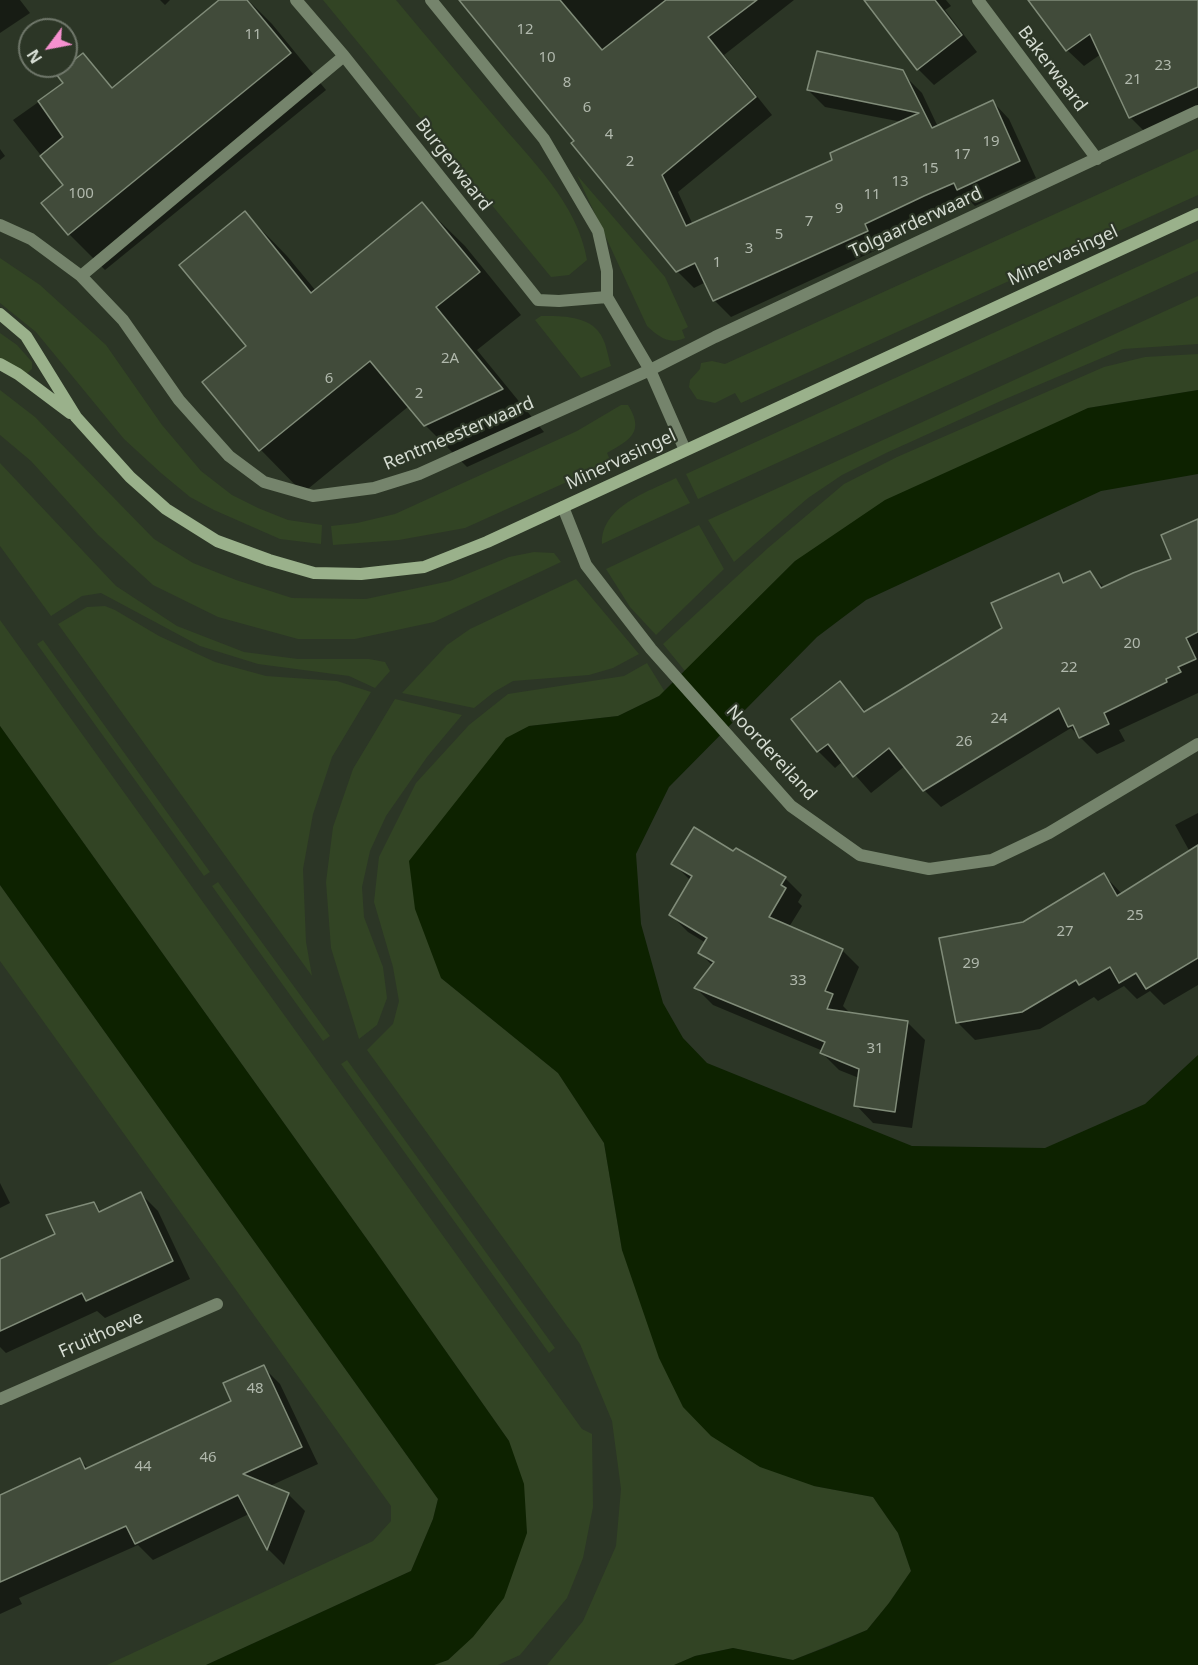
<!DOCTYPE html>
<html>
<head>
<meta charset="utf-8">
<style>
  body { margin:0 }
  #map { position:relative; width:1198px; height:1665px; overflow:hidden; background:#2c3626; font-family:"Noto Sans",sans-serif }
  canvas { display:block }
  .north { position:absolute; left:18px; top:18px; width:60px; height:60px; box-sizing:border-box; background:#2c3626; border:2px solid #70786b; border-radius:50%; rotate:238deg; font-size:16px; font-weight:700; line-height:24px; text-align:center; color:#d5dcd2 }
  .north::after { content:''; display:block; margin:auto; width:21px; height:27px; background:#f690cf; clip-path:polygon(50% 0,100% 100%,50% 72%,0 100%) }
</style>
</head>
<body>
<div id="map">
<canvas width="1198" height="1665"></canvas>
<div class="north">N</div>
</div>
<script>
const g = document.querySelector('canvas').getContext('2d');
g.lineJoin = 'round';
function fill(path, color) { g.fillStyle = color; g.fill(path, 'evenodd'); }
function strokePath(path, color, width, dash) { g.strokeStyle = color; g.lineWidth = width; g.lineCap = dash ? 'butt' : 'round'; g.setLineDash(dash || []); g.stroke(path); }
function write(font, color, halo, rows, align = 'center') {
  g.font = font + ' "Noto Sans",sans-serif'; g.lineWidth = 4.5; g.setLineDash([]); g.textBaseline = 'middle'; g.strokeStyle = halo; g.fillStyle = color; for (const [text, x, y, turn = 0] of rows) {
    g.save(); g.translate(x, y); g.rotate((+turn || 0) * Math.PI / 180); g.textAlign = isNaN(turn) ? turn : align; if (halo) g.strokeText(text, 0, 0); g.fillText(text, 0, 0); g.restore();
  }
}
const green = new Path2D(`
  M323 0H396C428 39 461 77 494 116 530 159 577 202 587 260L569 275 551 277Z
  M1198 149V195L741 403 735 393 715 403 697 399 689 387 690 380 700 369 701 363 712 361 725 364Z
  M577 175 665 277 688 327 682 330 685 338C669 345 659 337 647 326Z
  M1198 239V271L698 499 686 474Z
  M0 258 40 285 106 345 162 425 201 471 232 495 258 508 288 520 322 525 321 544 280 539 214 510 190 497 161 473 124 439 36 332 0 303Z
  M1198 296V344L1123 349 1003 400 886 453 842 475 808 498 734 562 708 520Z
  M541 316C561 316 593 315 603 339 607 347 608 357 611 366L581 378 535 320Z
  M0 333 17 345 32 362V369L24 376 0 360Z
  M1198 354V390L1088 408 795 561 685 671 663 644 768 548 844 484 897 457 1104 367 1145 357Z
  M0 390 35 417 154 539 193 563 236 580 292 598 366 599 450 581 509 557 534 552 554 553 561 562 434 622 355 639H298L218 617 153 585 98 535 31 461 0 435Z
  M621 405H628C645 432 630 440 607 453L611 462 465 528 399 540 333 545 331 526 357 523 395 514 577 431Z
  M0 463 116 586 177 626 244 652 298 659H369L385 662 390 671 375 688 349 676 258 664 200 646 101 593 82 596 51 616 0 546Z
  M676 478 690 503 602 544C601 506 648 492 676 478Z
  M699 525 724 569 656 635 630 607 606 569Z
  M576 579 639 654 613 668 589 675 513 681 494 692 474 708 402 693 447 645 470 629Z
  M105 606 115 610 159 636 215 662 266 676 337 681 371 692 332 757 313 814 303 869 306 942 312 976 58 624 87 607Z
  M0 620 582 1429 592 1434 593 1507 583 1558 567 1598 520 1655 498 1665H434L448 1660 472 1637 501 1601 509 1441 374 1249 0 726Z
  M43 640 210 872 204 876 37 644Z
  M647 663 665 692 659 696 618 716 529 726 441 978 558 1073 604 1143 622 1250 814 1486 873 1497 898 1533 911 1571 889 1603 867 1630 793 1660 733 1648 695 1656 674 1665H547L583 1621 616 1546 621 1489 612 1421 580 1344 367 1050 393 1024 399 1001 393 967 374 902 379 857 416 783 469 725 508 694 624 676Z
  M395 699 462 715 427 757 386 816 370 851 362 887 364 917 383 967 387 998 377 1025 359 1039 331 948 326 882 333 827 353 769Z
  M218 882 330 1036 323 1041 212 886Z
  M0 885 438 1499 433 1519 411 1571 206 1665H107L373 1541 391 1521V1506L0 961Z
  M347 1060 555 1348 549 1353 341 1064Z`);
const water = new Path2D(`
  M1198 390V474L1101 491 866 600 817 637 669 787 636 854 641 924 663 1003 683 1038 707 1063 912 1146 1045 1148 1145 1104 1198 1055V1665H674L695 1656 733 1648 793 1660 829 1646 867 1630 889 1603 911 1571 898 1533 873 1497 814 1486 760 1467 711 1436 683 1407 659 1358 622 1250 604 1143 558 1073 441 978 415 909 409 861 506 738 529 726 618 716 659 696 795 561 885 500 1088 408Z
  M0 726 374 1249 509 1441 524 1484 527 1533 504 1598 473 1637 448 1660 434 1665H206L411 1571 433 1519 438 1499 0 885Z`);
const shadow = new Path2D(`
  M0 0H20L30 13 0 33Z
  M160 0H170L165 5Z
  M221 0H248L272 24 326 90 105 270 69 234 43 203 65 186 13 120 67 82 91 106Z
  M470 0H794L724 55 772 115 678 192 693 225 834 161 902 122 825 107 808 90 900 71 922 93 938 127 993 102 1009 119 1036 178 975 206 969 200 941 212 880 240 883 247 731 317 714 300 706 282 694 288 677 271Z
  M866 0H946L951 6 945 10 977 52 934 85 918 69Z
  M1030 0H1198V111L1147 134 1131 118 1101 54 1084 66 1067 50Z
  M0 149 5 156 0 160Z
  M422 204 465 246 521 315 477 350 544 432 467 467 425 425 409 406 303 493 261 450 204 382 248 346 245 213 287 256 316 291Z
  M1198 520V693L1119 730 1125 741 1097 754 1071 728 941 807 924 790 905 766 871 793 843 761 835 768 818 751 840 683 867 713 1004 629 1058 575 1067 583 1090 573 1105 588 1173 560Z
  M1198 813V985L1164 1005 1150 991 1137 999 1124 986 1098 1001 1094 997 1040 1029 975 1040 958 1023 1024 923 1104 875 1122 894 1190 852 1175 825Z
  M734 853 785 878 802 895 798 902 802 906 789 927 842 950 859 967 843 1006 849 1012V1014L907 1022 925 1040 912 1128 873 1123 856 1105 859 1078 839 1070 822 1053 823 1051 713 1005 696 988 713 966 700 953 706 943 688 932 671 915 691 881 673 863Z
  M0 1183 10 1203 0 1208Z
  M141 1194 158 1211 190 1279 105 1318 97 1311 6 1353 0 1347V1261L57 1234 94 1204 102 1212Z
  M263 1367 280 1384 318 1464 270 1486 288 1494 305 1511 284 1565 268 1549 249 1514 153 1560 138 1545 19 1598 22 1604 0 1614V1497L80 1460 89 1469 233 1402Z`);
const building = new Path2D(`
  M219 0H247L291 53 68 235 41 203 63 185 40 156 63 137 38 101 63 83 56 74 83 53 112 88Z
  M459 0H560L602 50 666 0H757L708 37 756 97 662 175 686 226 832 160 830 153 919 113 807 90 817 51 903 70 932 128 993 100 1020 161 957 190 954 183 924 196 865 224 868 231 713 301 695 263 676 272 571 143 574 141Z
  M864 0H935L962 35 917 70Z
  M1028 0H1198V87L1129 118 1090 34 1066 51Z
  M422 202 480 272 436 307 503 389 424 426 370 361 259 451 202 382 246 346 179 265 245 211 311 293Z
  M1198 519V632L1186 638 1196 659 1178 667 1181 672 1166 679 1167 682 1104 713 1109 724 1079 738 1073 725 1068 727 1059 708 923 791 889 748 853 777 828 744 817 752 791 719 840 681 864 712 1002 628 991 603 1059 573 1063 583 1090 571 1101 588 1133 573 1171 559 1161 535Z
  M694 827 733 851 736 848 786 877 781 885 786 888 769 917 843 949 825 991 833 994 827 1009 908 1021 895 1112 854 1106 859 1069 820 1053 825 1042 694 988 714 962 698 953 707 938 669 915 692 876 671 864Z
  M1198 845V958L1146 989 1136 973 1119 983 1110 967 1079 985 1076 980 1022 1012 956 1023 939 938 1023 922 1104 873 1117 896Z
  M141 1192 173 1261 86 1301 82 1293 0 1331V1259L55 1234 46 1215 94 1202 99 1212Z
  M264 1365 302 1447 243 1474 289 1493 267 1550 238 1495 135 1544 126 1526 0 1582V1495L80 1458 85 1469 231 1401 223 1383Z`);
const street = new Path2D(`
  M296 0 344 56 538 300 559 301 607 297
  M431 0 544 139 598 231 607 271V297L650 370 685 450
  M978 0 1097 159
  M0 225 31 239 81 276 123 320 179 400 229 456 264 482 313 496 374 488 419 474 650 370 715 337 1198 111
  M81 276 344 56
  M563 507 586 565 651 649 791 806 860 855 929 869 992 860 1049 833 1198 744
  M0 1399 217 1304`);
const secondary = new Path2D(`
  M0 314 26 336 76 417 130 477 166 509 217 541 269 560 314 573 361 574 424 567 487 542 1198 214
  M0 364 18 374 70 413`);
const numberNames = [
  ["12",525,30],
  ["11",253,35],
  ["10",547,58],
  ["23",1163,66],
  ["21",1133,80],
  ["8",567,83],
  ["6",587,108],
  ["4",609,135],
  ["19",991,142],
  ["17",962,155],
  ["2",630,162],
  ["15",930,169],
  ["13",900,182],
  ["100",81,194],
  ["11",872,195],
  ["9",839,209],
  ["7",809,222],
  ["5",779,235],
  ["3",749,249],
  ["1",717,263],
  ["2A",450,359],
  ["6",329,379],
  ["2",419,394],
  ["20",1132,644],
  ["22",1069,668],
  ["24",999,719],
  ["26",964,742],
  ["25",1135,916],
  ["27",1065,932],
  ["29",971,964],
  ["33",798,981],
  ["31",875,1049],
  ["48",255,1389],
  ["46",208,1458],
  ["44",143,1467]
];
const streetNames = [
  ["Bakerwaard",1052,69,53],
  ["Burgerwaard",453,165,52],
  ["Tolgaarderwaard",916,223,-25],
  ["Minervasingel",1063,256,-25],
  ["Rentmeesterwaard",459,434,-23],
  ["Minervasingel",621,460,-25],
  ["Noordereiland",771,753,47],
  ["Fruithoeve",101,1335,-24]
];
fill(green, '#324424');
fill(water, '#0d2200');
fill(shadow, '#0007');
fill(building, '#414b3a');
strokePath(building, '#808c79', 1.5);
strokePath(street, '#75846c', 12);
strokePath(secondary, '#9ab18b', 12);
write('15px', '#b0b8ac', null, numberNames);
write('18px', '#d5dcd2', '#2c3626', streetNames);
</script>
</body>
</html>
